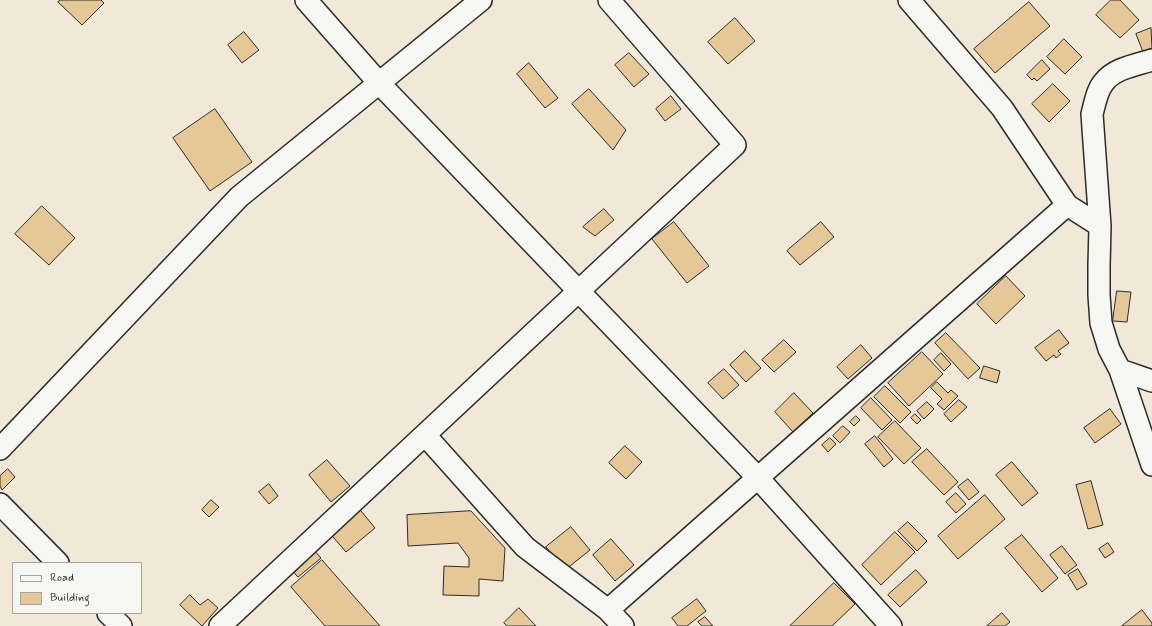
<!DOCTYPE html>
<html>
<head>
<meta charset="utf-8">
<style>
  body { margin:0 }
  #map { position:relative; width:1152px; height:626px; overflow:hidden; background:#f1e8d7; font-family:Mynerve,sans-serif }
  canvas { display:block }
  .legend { position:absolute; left:12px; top:562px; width:130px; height:52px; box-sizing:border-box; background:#f6f6f2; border:1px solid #a5a5a2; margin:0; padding:5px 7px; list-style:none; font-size:12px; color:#2b2b2b }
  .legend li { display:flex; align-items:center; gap:8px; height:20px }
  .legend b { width:20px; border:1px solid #a5a5a2 }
</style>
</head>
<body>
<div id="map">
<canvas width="1152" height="626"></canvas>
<ul class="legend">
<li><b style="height:5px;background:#f6f6f2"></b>Road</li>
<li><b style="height:11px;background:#e5c798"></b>Building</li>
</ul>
</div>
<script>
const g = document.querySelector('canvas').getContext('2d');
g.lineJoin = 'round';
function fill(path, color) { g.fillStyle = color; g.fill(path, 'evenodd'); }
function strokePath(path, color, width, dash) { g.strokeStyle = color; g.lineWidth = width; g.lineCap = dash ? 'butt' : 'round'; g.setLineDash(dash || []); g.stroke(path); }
const building = new Path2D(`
  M61 0H101L104 3 82 25 58 2Z
  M1111 0H1120L1139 20 1120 38 1096 15Z
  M1029 2 1050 26 995 73 974 49Z
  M735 18 755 41 728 64 708 42Z
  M1151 28 1152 48 1143 52 1136 34Z
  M244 32 259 50 242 63 228 45Z
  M1064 39 1082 57 1065 74 1047 57Z
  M629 53 649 74 634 87 615 65Z
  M1042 60 1050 69 1037 81 1034 78 1032 80 1027 75Z
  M529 63 558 98 545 108 517 74Z
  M1053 84 1070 101 1049 122 1032 104Z
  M589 89 626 130 613 150 572 104Z
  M671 96 681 109 665 121 656 109Z
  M215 109 252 162 210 191 173 138Z
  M42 206 75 238 49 265 15 234Z
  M604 209 614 220 595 236 583 227Z
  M674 222 709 266 687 283 652 239Z
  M821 222 834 237 800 265 787 251Z
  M1006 276 1025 296 996 324 977 304Z
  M1117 291 1131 292 1127 322 1113 321Z
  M1059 330 1069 343 1058 351 1061 354 1056 358 1054 355 1046 361 1035 348Z
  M946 333 980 368 968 379 935 343Z
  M784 340 796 352 774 372 762 360Z
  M861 345 872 358 848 379 837 367Z
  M745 351 761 368 746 382 730 365Z
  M922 352 943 374 909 406 888 383Z
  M941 353 951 364 944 371 934 360Z
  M984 366 1000 371 997 383 980 378Z
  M724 369 739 385 723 399 708 383Z
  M937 382 948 393 951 390 958 396 944 410 937 404 942 399 931 388Z
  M885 386 911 412 900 423 874 397Z
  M794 393 813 413 793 432 775 412Z
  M871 398 892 420 882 430 861 408Z
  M959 400 967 407 951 422 944 414Z
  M927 402 934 409 924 419 917 411Z
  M1110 409 1121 424 1095 443 1084 428Z
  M915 414 921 420 917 424 911 418Z
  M856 416 860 420 854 426 850 422Z
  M895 421 921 448 904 464 878 437Z
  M843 426 850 432 840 443 833 436Z
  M875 436 893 459 884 467 865 444Z
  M830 438 836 444 828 452 822 445Z
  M625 446 642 462 626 479 609 463Z
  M927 449 958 482 944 495 912 462Z
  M327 460 350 486 331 502 309 475Z
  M1012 462 1038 493 1022 506 996 475Z
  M8 469 15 477 2 490 0 486V476Z
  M968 479 979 492 969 500 958 487Z
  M1091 481 1103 525 1088 529 1076 485Z
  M269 484 278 496 269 504 259 492Z
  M956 493 966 504 956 513 946 502Z
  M985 495 1005 519 958 559 938 536Z
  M211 500 219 507 209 517 202 510Z
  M357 506 375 528 346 552 327 530Z
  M471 511 505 548 503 581 479 579V596L443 595 444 566 469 567V558L458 543 408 546 407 515Z
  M908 522 927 541 917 551 898 531Z
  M571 527 590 550 565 570 546 547Z
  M895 532 915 552 881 585 862 565Z
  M1022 535 1058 578 1042 592 1005 548Z
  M611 539 634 565 615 581 593 555Z
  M1108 543 1114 552 1105 558 1099 549Z
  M1062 546 1077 565 1065 574 1050 555Z
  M313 549 321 558 298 577 290 568Z
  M322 560 380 626H325L291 587Z
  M1078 569 1087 584 1077 590 1068 575Z
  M916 570 927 582 900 607 888 595Z
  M834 583 855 604 832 626H790Z
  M190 595 200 605 208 599 218 608 202 626 180 605Z
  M697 599 706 611 687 626H678L672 618Z
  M519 608 536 626H507L504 623Z
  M1142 610 1152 623V626H1122Z
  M1002 613 1010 622 1005 626H987Z
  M705 617 713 626H702L698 622Z`);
const minor = new Path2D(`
  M306 0 379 83 758 478 891 626
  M909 0 1002 108 1067 205 1100 226
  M1152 60C1136 65 1115 68 1104 82 1097 90 1095 103 1092 114L1100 226 1099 266V295L1101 323 1109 349 1120 370 1152 465
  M1120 370 1152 381
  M425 435 525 547 608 610 623 626
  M0 449 239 197 481 0
  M0 504 58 563
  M608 610 1067 205
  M108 613 121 626
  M220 626 735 145 609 0`);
fill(building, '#e5c798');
strokePath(building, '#2b2b2b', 1);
strokePath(minor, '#2b2b2b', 24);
strokePath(minor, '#f6f6f2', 21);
</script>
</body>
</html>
